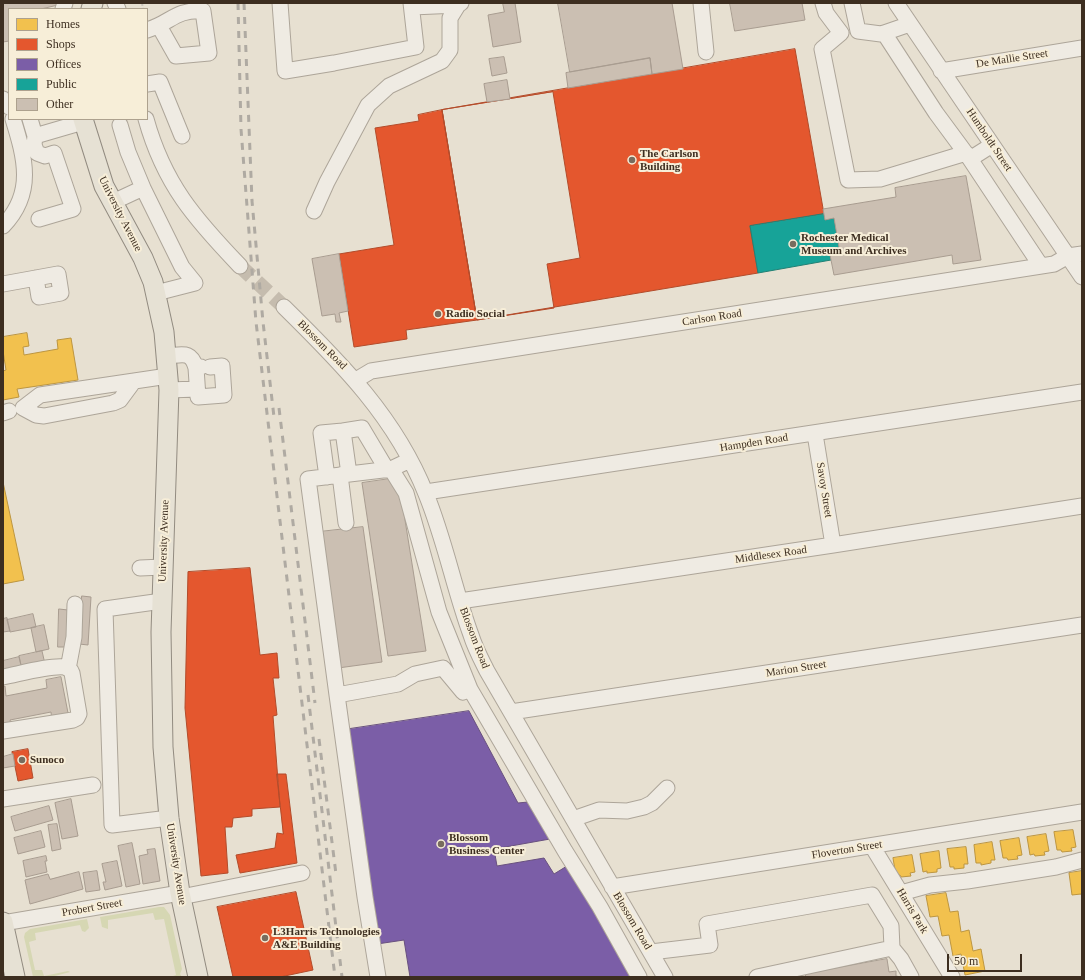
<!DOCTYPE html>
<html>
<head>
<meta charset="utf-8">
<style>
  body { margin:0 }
  #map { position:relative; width:1085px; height:980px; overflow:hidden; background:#e7e0d1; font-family:Georgia,serif }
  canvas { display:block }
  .frame { position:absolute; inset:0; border:4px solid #3d2e20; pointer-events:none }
  .legend { position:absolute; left:8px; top:8px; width:140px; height:112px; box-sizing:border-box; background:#f7eed8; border:1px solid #ada18e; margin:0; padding:5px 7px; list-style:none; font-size:12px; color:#3d2e20 }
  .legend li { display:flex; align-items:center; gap:8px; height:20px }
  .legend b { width:20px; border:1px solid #ada18e }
  .scale { position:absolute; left:947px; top:954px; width:75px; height:18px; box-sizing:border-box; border:2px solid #3d2e20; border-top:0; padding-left:5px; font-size:12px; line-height:14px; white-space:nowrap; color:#3d2e20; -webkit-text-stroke:3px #f7eed8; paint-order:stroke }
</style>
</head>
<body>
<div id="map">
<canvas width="1085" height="980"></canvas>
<div class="frame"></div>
<ul class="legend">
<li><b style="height:11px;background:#f2c14e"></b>Homes</li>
<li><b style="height:11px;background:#e4572e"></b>Shops</li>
<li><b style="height:11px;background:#7b5ea7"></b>Offices</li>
<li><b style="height:11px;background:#17a398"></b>Public</li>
<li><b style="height:11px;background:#cbbfb2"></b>Other</li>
</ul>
<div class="scale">50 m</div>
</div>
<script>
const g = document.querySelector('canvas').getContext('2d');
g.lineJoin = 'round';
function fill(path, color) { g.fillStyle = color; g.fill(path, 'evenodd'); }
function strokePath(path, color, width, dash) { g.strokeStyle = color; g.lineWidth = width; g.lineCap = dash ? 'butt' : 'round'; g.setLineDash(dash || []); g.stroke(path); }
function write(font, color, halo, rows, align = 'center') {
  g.font = font + ' Georgia,serif'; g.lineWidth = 4; g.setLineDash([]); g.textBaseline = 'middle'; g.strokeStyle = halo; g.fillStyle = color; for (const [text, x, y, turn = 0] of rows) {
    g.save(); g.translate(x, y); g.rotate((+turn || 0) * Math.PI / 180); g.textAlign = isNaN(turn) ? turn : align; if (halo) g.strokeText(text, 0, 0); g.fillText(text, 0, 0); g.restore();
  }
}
const green = new Path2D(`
  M159 907H164L170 915 182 969 180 974 182 977H170L176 975 164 919 155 920 153 913 108 920V929L102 927 100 917Z
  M87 919 89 928 85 932 82 931 80 925 35 933 36 940 29 942 35 970H42L44 976 68 971 70 972 51 977H33L24 937 25 933 30 929Z`);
const homes = new Path2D(`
  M27 333 29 346 23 347 24 355 58 349 57 340 71 338 78 380 17 389 19 397 3 400V371L6 370 3 351V337Z
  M3 482 24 580 3 584Z
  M1073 830 1076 847 1071 848 1072 851 1062 852 1061 850H1057L1054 832Z
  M1046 834 1049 851 1044 852 1045 855 1035 856 1034 854 1030 855 1027 837Z
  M1019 838 1022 855 1017 856 1018 859 1008 860 1007 858H1003L1000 841Z
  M992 842 995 860H991V863L981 865V863H976L974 845Z
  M966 847 968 864H964V868L954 869V867H950L947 849Z
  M939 851 941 868 937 869V872L927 873V871L923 872 920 854Z
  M912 855 915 872 910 873 911 876 901 877 900 875 896 876 893 858Z
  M1082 871V897L1081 894 1072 895 1069 873Z
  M946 893 950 912 958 911 961 932 969 930 973 951 981 949 985 971 965 975 961 954 953 956 949 935 942 936 938 916 930 917 926 896Z`);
const shops = new Path2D(`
  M795 49 824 214 750 226 758 273 477 320 442 110Z
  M553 92 580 258 547 264 554 308 477 320 442 110Z
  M442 110 477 320 406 330 407 339 354 347 339 254 394 245 375 128 419 121 418 115Z
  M250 568 260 655 277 653 279 678H273L277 715 273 716 280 807 252 809V816L233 818 232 827H225L228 873 201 876 185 708 188 572Z
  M28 749 33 778 18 781 12 752Z
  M277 774H286L297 863 240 873 236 855 275 848 277 833 283 834Z
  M296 892 313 970 280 977H233L217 907Z`);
const offices = new Path2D(`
  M469 711 518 803 528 802 550 839 494 849 497 866 544 858 554 874 567 866 633 977H410L404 940 377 944 343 730Z`);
const public = new Path2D(`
  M824 214 825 220 834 218 840 253 830 255 831 260 758 273 750 226Z`);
const building = new Path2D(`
  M3 3H58V5L41 9H9V41L3 42Z
  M503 3H515L521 42 493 47 488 15 504 12Z
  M558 3H672L683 69 652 74 650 58 570 72Z
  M730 3H802L805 20 735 31Z
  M504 57 507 73 492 76 489 59Z
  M650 58 652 74 568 88 566 73Z
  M507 80 510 99 487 102 484 84Z
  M966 176 981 260 953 264 952 255 834 275 830 255 840 253 834 218 825 220 823 209 896 197 895 188Z
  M339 254 348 311 339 313 341 322H336L335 314 322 316 312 259Z
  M389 479 401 495 426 651 388 656 362 483Z
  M363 527 382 662 338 668 319 532Z
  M82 596 91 597 88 645 79 644Z
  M59 609 68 610 67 647H58Z
  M33 614 36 627 10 632 7 620Z
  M7 618 10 631 3 632V619Z
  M44 625 49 649 36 652 31 628Z
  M42 651 45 664 22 669 19 656Z
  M19 657 22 670 3 674V661Z
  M61 677 69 718 52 721 51 712 10 720 12 728 3 730V687L5 686 6 696 47 688 46 680Z
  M13 754 15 766 3 768V757Z
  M71 799 78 836 62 839 55 803Z
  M49 806 53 820 15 831 11 817Z
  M57 824 61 849 52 851 48 825Z
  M41 831 45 847 18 854 14 838Z
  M132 843 140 884 126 887 118 846Z
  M155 849 160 881 143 884 139 856 148 854 147 850Z
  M46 856 47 861H45L47 872 26 877 23 861Z
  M117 861 122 886 105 890 103 882H106L102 864Z
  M97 871 100 890 86 892 83 873Z
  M79 872 83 889 30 904 25 880 48 874 50 879Z
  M887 959 889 972 896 971V976L901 977H806L805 974Z`);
const minorTunnel = new Path2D(`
  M240 266 284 307`);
const path = new Path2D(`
  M142 3 143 9`);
const minor = new Path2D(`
  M115 3 118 9
  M280 3 285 71 334 63 416 47 411 3
  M701 3 706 52
  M823 3 826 13 841 33 822 49 848 180 880 179 966 153
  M852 3 858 31 881 34 910 24
  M896 3 1082 277
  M412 7 458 5
  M63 9 65 3
  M147 30C171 23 175 9 203 11L209 53 176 56 159 26
  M884 33 936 113 970 159 992 145
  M941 71 1082 48
  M147 84 160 82 182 136
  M3 99 9 107
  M30 119 35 136
  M146 119C164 184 195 219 240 266
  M120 125 128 152 143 188
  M970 159 1041 266
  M113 202 143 188 182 267 195 283 156 293
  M314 211 327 182 368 105 389 86 442 61 450 50V18L458 5 461 3
  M39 219 73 209 54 153 45 156 37 153 34 145 35 136 83 122
  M3 226C35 193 25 158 13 119
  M3 284 58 274 61 293 39 297 36 278
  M284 307C341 363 396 418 426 494 445 540 454 589 471 635 475 648 481 659 487 671L665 977
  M167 356C182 355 191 350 196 368
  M201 367 196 368 198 397 224 395 222 366 210 367
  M356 380 371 371 1054 264 1068 256 1082 254
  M134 381 120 400 113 403 44 416 36 415 23 408 40 395 168 376
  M169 390 197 389
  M3 413 9 411
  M343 431 362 428 387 470
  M815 434 833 545
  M391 469 406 493 439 612 470 689 463 692 443 668 415 674 398 684 337 695 308 479 391 469 410 460
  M340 475 346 523
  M327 477 321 433 343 431 349 474
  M426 492 1082 392
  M140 568 163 567
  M162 601 105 609 112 825 169 818
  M460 601 833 545 1082 506
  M68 669 74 637 75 604
  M3 677C19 674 50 665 65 667 69 668 71 670 72 673L79 714 77 718 73 720 3 731
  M470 689 565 851 600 907 639 977
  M337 695 365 897 378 977
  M511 712 1082 625
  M3 799 93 785
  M573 819 599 810 627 811 644 807 652 803 667 788
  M872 846 952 977
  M612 887 1082 812
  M901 893 930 885 967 881 1056 867 1082 860
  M181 897 302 873
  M3 923 180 893
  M651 952 710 945 707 924 872 895 891 926 892 948
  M757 977 892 948 901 959 911 977`);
const major = new Path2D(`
  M91 9 93 3
  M83 119 104 186 143 258 153 282 164 332 169 390 161 632 163 747 169 818 180 893 198 977
  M3 922 15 977`);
const rail = new Path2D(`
  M238 3 241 129 256 322 335 977
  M244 3 252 201 263 322 274 417
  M279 408 315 703
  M308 695 342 977
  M319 739 336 874`);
const markers = [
  [632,160,4,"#786c5e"],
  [793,244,4,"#786c5e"],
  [438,314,4,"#786c5e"],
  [22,760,4,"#786c5e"],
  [441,844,4,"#786c5e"],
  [265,938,4,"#786c5e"]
];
const streetNames = [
  ["De Mallie Street",1012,59,-9],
  ["Humboldt Street",989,140,56],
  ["University Avenue",120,214,63],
  ["Carlson Road",712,318,-9],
  ["Blossom Road",322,345,45],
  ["Hampden Road",754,443,-9],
  ["Savoy Street",824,490,81],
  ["University Avenue",164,541,-88],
  ["Middlesex Road",771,555,-8],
  ["Blossom Road",474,638,69],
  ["Marion Street",796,669,-9],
  ["Floverton Street",847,850,-9],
  ["University Avenue",176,864,81],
  ["Probert Street",92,908,-10],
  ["Harris Park",912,911,59],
  ["Blossom Road",632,921,59]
];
const poiNames = [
  ["The Carlson",640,154],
  ["Building",640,167],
  ["Rochester Medical",801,238],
  ["Museum and Archives",801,251],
  ["Radio Social",446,314],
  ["Sunoco",30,760],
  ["Blossom",449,838],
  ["Business Center",449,851],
  ["L3Harris Technologies",273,932],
  ["A&E Building",273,945]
];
fill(green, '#d6d7b3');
fill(homes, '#f2c14e');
strokePath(homes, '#bc9540', 1);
fill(shops, '#e4572e');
strokePath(shops, '#b24b2a', 1);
fill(offices, '#7b5ea7');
strokePath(offices, '#68507e', 1);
fill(public, '#17a398');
strokePath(public, '#228074', 1);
fill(building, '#cbbfb2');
strokePath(building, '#a89c90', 1);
strokePath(minorTunnel, '#c5bcae', 15, [15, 8]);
strokePath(minor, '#ada599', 17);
strokePath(major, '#928b80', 21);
strokePath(path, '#c8c2b9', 2, [3, 2]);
strokePath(minor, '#efebe3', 15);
strokePath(major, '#e6e1d4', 19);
strokePath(rail, '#afaaa2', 3, [7, 7]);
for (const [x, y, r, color] of markers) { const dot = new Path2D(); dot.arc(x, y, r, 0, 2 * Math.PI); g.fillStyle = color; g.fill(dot); strokePath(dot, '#f7eed8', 1.5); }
write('11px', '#3d2e20', '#f7eed8', streetNames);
write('bold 11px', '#3d2e20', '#f7eed8', poiNames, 'left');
</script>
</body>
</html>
